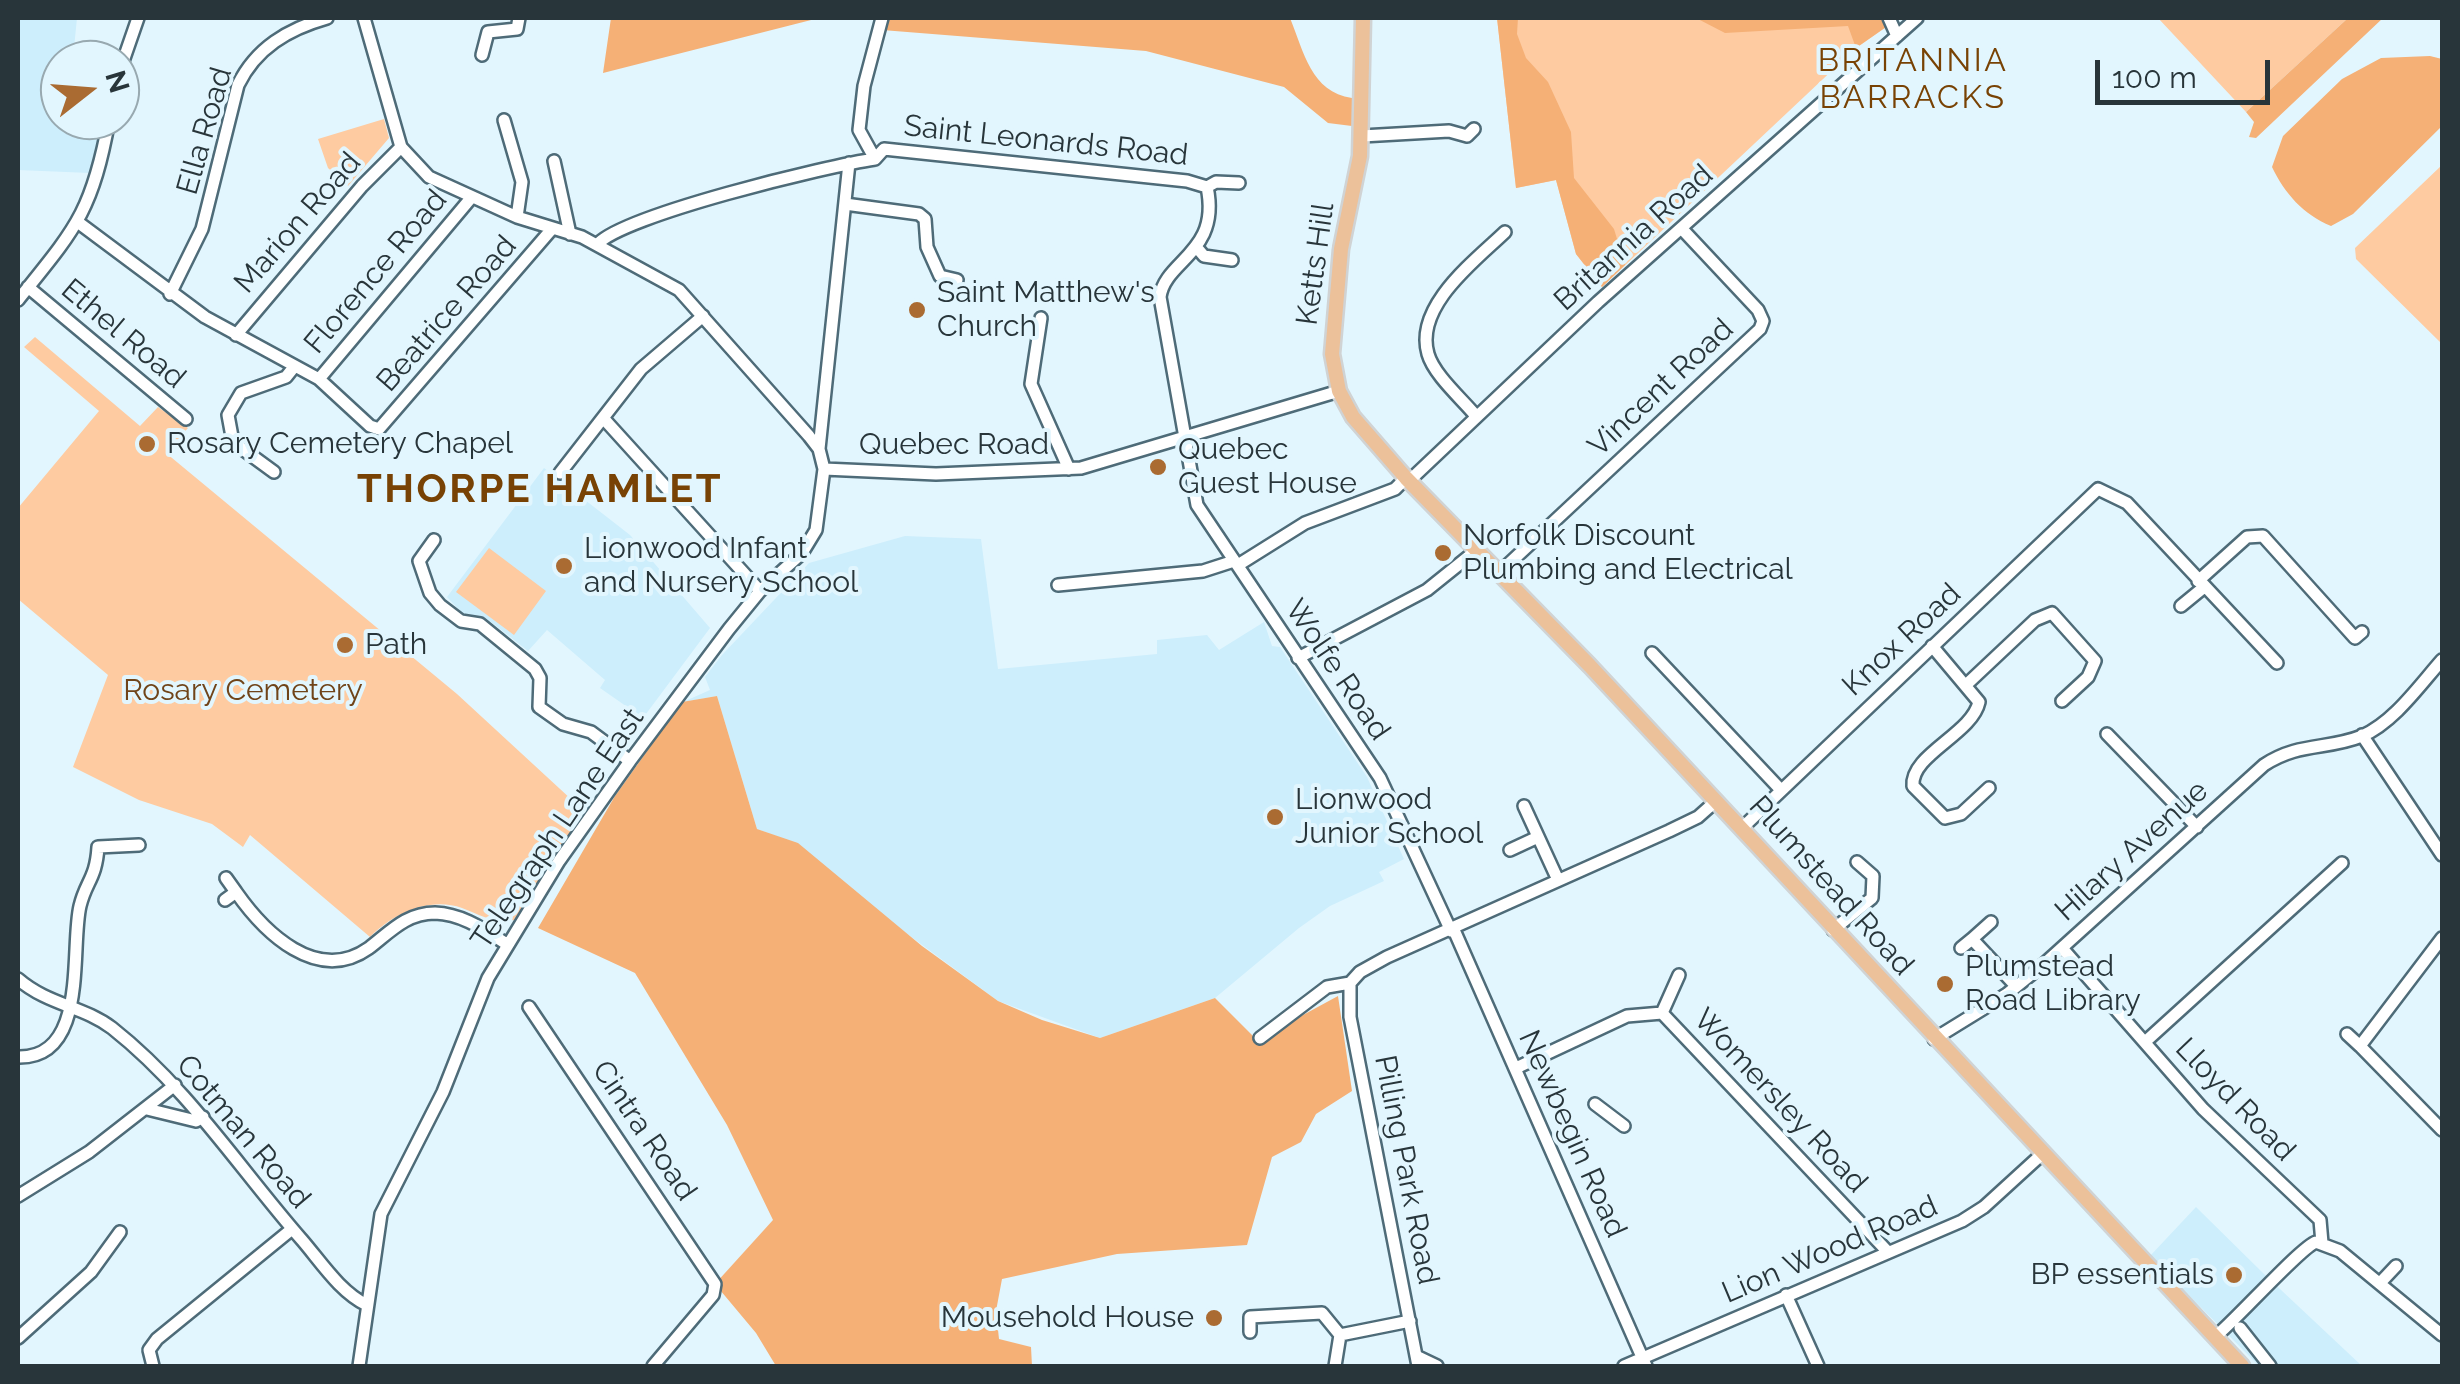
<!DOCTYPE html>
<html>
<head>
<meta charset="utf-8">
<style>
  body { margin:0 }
  #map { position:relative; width:2460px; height:1384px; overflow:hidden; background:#e2f6fe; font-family:Raleway,sans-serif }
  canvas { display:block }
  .frame { position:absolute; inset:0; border:20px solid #28353a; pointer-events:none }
  .north { position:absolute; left:40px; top:40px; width:100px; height:100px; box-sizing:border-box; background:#e2f6fe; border:2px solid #98a9b0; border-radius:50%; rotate:73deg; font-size:28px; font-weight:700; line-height:40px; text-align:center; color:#28353a }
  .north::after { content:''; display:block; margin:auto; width:35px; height:45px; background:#aa6b32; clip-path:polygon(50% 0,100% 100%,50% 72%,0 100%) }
  .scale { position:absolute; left:2095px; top:60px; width:175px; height:45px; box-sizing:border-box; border:5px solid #28353a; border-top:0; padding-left:12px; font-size:30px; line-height:35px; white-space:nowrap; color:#28353a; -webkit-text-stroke:8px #e2f6fe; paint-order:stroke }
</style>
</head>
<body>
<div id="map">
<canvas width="2460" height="1384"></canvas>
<div class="frame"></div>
<div class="north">N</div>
<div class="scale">100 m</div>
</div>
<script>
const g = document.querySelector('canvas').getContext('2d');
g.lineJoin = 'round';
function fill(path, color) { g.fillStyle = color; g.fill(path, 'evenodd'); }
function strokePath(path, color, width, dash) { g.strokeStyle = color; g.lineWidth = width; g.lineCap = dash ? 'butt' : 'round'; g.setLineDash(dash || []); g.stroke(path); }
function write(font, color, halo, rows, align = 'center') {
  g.font = font + ' Raleway,sans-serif'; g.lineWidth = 8; g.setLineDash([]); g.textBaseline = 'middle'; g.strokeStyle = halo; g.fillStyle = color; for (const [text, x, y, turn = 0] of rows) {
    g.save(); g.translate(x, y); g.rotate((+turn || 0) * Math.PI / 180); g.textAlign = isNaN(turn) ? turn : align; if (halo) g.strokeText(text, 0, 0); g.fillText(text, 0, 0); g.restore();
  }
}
const built = new Path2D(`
  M18 18H77L74 48 118 49 115 60H60V120H102L90 173 18 170Z
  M544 468 630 535 710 628 643 718 600 688 605 680 547 630 528 651 491 622 462 613 447 597Z
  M905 536 981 539 998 669 1157 654V640L1207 635 1219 650 1264 622 1272 646 1280 647 1367 777 1404 859 1379 872 1384 881 1330 906 1299 928 1215 998 1100 1038 998 1001 856 896 798 844 757 829 717 696 683 702 710 690 705 677 722 655 809 563Z
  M2196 1207 2264 1274 2362 1366H2259L2150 1256Z`);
const green = new Path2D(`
  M1497 18H1899L1856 48 1602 287 1576 254 1556 180 1516 188Z
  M2158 18H2348L2246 112Z
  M384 119 389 138 348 186 328 168 318 139Z
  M2442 165V344L2356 259 2355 248Z
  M35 337 140 426 158 407 188 428 166 453 457 694 585 812 514 920C491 923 483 916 462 908 430 896 392 914 370 937L250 835 243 847 212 824 139 800 73 767 108 675 18 599V508L99 411 24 347Z
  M489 548 546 591 514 635 456 592Z`);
const forest = new Path2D(`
  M611 18H819L603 73Z
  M885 18H1290C1304 52 1311 92 1352 98V126L1328 123 1284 87 1146 51 882 30Z
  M1497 18H1518L1517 34 1526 58 1548 82 1571 132 1574 178 1614 229 1625 265 1602 287 1576 254 1556 180 1516 188Z
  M1696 18H1899L1856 48 1848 26 1725 33Z
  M2348 18H2383L2256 138 2249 137 2254 122 2246 112Z
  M2430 56 2442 59V126L2353 214 2331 226C2303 214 2285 194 2272 167L2283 136 2342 79 2381 58Z
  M717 696 757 829 798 843 922 946 998 1001 1042 1020 1100 1038 1215 998 1257 1040 1338 996 1352 1091 1316 1114 1301 1142 1272 1157 1247 1245 1117 1254 1002 1279 996 1311 999 1339 1031 1347 1032 1366H776L756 1333 715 1284 773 1220 727 1125 635 973 538 928 615 796 682 702Z`);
const minor = new Path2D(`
  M1889 18 1897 36
  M482 55 488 32 517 29 519 18
  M120 70 138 18
  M504 120 522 182 517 217
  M1362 136 1449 131 1467 136 1474 129
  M875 159 859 130 864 86 882 18
  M554 161 570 234
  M1207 187 1216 182 1239 183
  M845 204 919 214 925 219 927 247 940 276 957 280
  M79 223 205 317 319 379 370 426 379 429 551 230
  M597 245C619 216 831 165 875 159L884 149 1187 181 1207 187C1221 253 1165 260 1160 297L1197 505 1380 778 1451 931
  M1198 249 1204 256 1232 260
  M28 287 186 419
  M170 294 202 229 238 85C256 48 288 29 327 18
  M18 300C75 229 92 213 109 120
  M1041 318 1031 384 1069 469
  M236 335 362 186 401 147
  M319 379 471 198
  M1476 416C1462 399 1434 375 1428 354 1414 306 1476 260 1505 232
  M604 419 760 591
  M819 449 849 163
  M824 469 936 474 1081 468 1339 391
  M274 472 233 442 228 415 241 393 286 377 294 367
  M560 473 641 369 703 316
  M1409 481 1598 302 1917 18
  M434 540 419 561 430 593 440 605 461 621 480 624 535 669 540 678 539 707 563 724 591 732 630 761
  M1238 565 1305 523 1395 489 1406 478
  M1500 572 1760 329 1763 321 1758 310 1683 230
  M2198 581 2247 537 2263 536 2355 638 2362 632
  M1058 585 1203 571 1234 561
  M2181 606 2203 588
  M1932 646 1979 702C1972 734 1910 755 1913 786L1945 818 1961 814 1989 788
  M1652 653 1780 789
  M1298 658 1427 590 1478 549
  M1967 684 2035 620 2052 613 2095 661 2088 677 2062 701
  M2107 734 2197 827
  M2362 735 2442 855
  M1524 806 1558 880
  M1741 829 2098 489 2127 503 2277 663
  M1510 850 1538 837
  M226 878 236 892
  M225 900 236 892C264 932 317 985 369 948 390 932 406 913 435 913 462 914 483 929 505 943
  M1454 930 1646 1366
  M1833 930 1872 898 1873 876 1857 862
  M2442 938 2360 1046 2442 1130
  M1972 939 1991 922
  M1961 948 1972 939 2016 986
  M2062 948 2203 1109 2320 1220 2322 1243
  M18 979C48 1005 83 1006 112 1028 188 1088 239 1168 302 1240 321 1262 340 1292 367 1305
  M1350 983V1017L1418 1366
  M529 1007 715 1284 713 1295 653 1366
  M1662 1013 1679 975
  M2347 1034 2360 1046
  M1260 1038 1327 987 1350 983 1360 972 1387 957 1669 831 1698 817 1716 801
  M1934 1039 2007 994 2044 964 2264 765C2299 742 2327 750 2362 736 2394 722 2419 686 2442 660
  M2145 1042 2342 863
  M18 1057C89 1059 70 948 80 906 86 881 96 879 98 847L139 845
  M1516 1068 1627 1016 1662 1013 1888 1252
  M1595 1104 1624 1126
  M147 1109 196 1121 203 1117
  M18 1196 89 1152 175 1085
  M2380 1283 2396 1266
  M1786 1295 1818 1366
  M2240 1328 2270 1366
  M1250 1332V1317L1322 1313 1340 1335
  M2215 1337C2236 1320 2301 1247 2316 1242L2340 1251 2442 1335
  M18 1338 91 1272 120 1232
  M1416 1356 1437 1366
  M153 1366 149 1350 157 1339 292 1229
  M359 1366 381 1214 443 1092 488 978 559 861 630 761 729 629 760 591 802 553 816 530 824 469 819 449 809 436 679 290 582 237 517 217 429 177 401 147 364 18
  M1335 1366 1340 1335 1410 1321
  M1624 1366 1962 1221 1984 1207 2041 1155`);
const major = new Path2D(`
  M1363 18 1360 156 1341 249 1332 354 1339 391 1353 417 1406 478 1590 666 2242 1366`);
const markers = [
  [917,310,10,"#aa6b32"],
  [147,444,10,"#aa6b32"],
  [1158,467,10,"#aa6b32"],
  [1443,553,10,"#aa6b32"],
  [564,566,10,"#aa6b32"],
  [345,645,10,"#aa6b32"],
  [1275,817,10,"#aa6b32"],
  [1945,984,10,"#aa6b32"],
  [2234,1275,10,"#aa6b32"],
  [1214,1318,10,"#aa6b32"]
];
const streetNames = [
  ["Ella Road",205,131,-74],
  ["Saint Leonards Road",1046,141,6],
  ["Marion Road",298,223,-49],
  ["Britannia Road",1634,238,-42],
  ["Ketts Hill",1316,264,-82],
  ["Florence Road",376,272,-50],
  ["Beatrice Road",447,314,-49],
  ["Ethel Road",123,334,40],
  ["Vincent Road",1661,388,-43],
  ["Quebec Road",954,445],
  ["Knox Road",1902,640,-43],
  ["Wolfe Road",1337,670,56],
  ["Telegraph Lane East",558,829,-56],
  ["Hilary Avenue",2132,851,-42],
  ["Plumstead Road",1831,886,48],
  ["Lloyd Road",2235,1100,46],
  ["Womersley Road",1780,1101,47],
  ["Cintra Road",644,1131,56],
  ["Cotman Road",243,1132,50],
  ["Newbegin Road",1572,1134,66],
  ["Pilling Park Road",1406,1170,79],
  ["Lion Wood Road",1830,1250,-23]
];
const poiNames = [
  ["Saint Matthew's",937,293],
  ["Church",937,327],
  ["Rosary Cemetery Chapel",167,444],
  ["Quebec",1178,450],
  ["Guest House",1178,484],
  ["Norfolk Discount",1463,536],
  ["Plumbing and Electrical",1463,570],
  ["Lionwood Infant",584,549],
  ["and Nursery School",584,583],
  ["Path",365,645],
  ["Lionwood",1295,800],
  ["Junior School",1295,834],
  ["Plumstead",1965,967],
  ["Road Library",1965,1001],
  ["BP essentials",2214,1275,"right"],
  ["Mousehold House",1194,1318,"right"]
];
const parkNames = [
  ["Rosary Cemetery",243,691]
];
const neighbourhoodNames = [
  ["BRITANNIA",1913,61],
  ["BARRACKS",1913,98]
];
const districtNames = [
  ["THORPE HAMLET",540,490]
];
fill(built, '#cdeefc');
fill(green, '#fecba1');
fill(forest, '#f5b076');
strokePath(minor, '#4e6b78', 16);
strokePath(major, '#d0d3d4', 19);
strokePath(minor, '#fff', 11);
strokePath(major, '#ecc19a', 14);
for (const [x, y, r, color] of markers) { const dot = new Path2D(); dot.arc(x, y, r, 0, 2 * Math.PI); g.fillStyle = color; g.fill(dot); strokePath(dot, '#e2f6fe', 4); }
write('30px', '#28353a', '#e2f6fe', streetNames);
write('30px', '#28353a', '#e2f6fe', poiNames, 'left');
write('30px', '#704419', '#e2f6fe', parkNames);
g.letterSpacing = '2.5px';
write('32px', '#784204', '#e2f6fe', neighbourhoodNames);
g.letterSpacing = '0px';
g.letterSpacing = '2.5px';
write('bold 40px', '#784204', '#e2f6fe', districtNames);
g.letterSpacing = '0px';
</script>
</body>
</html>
